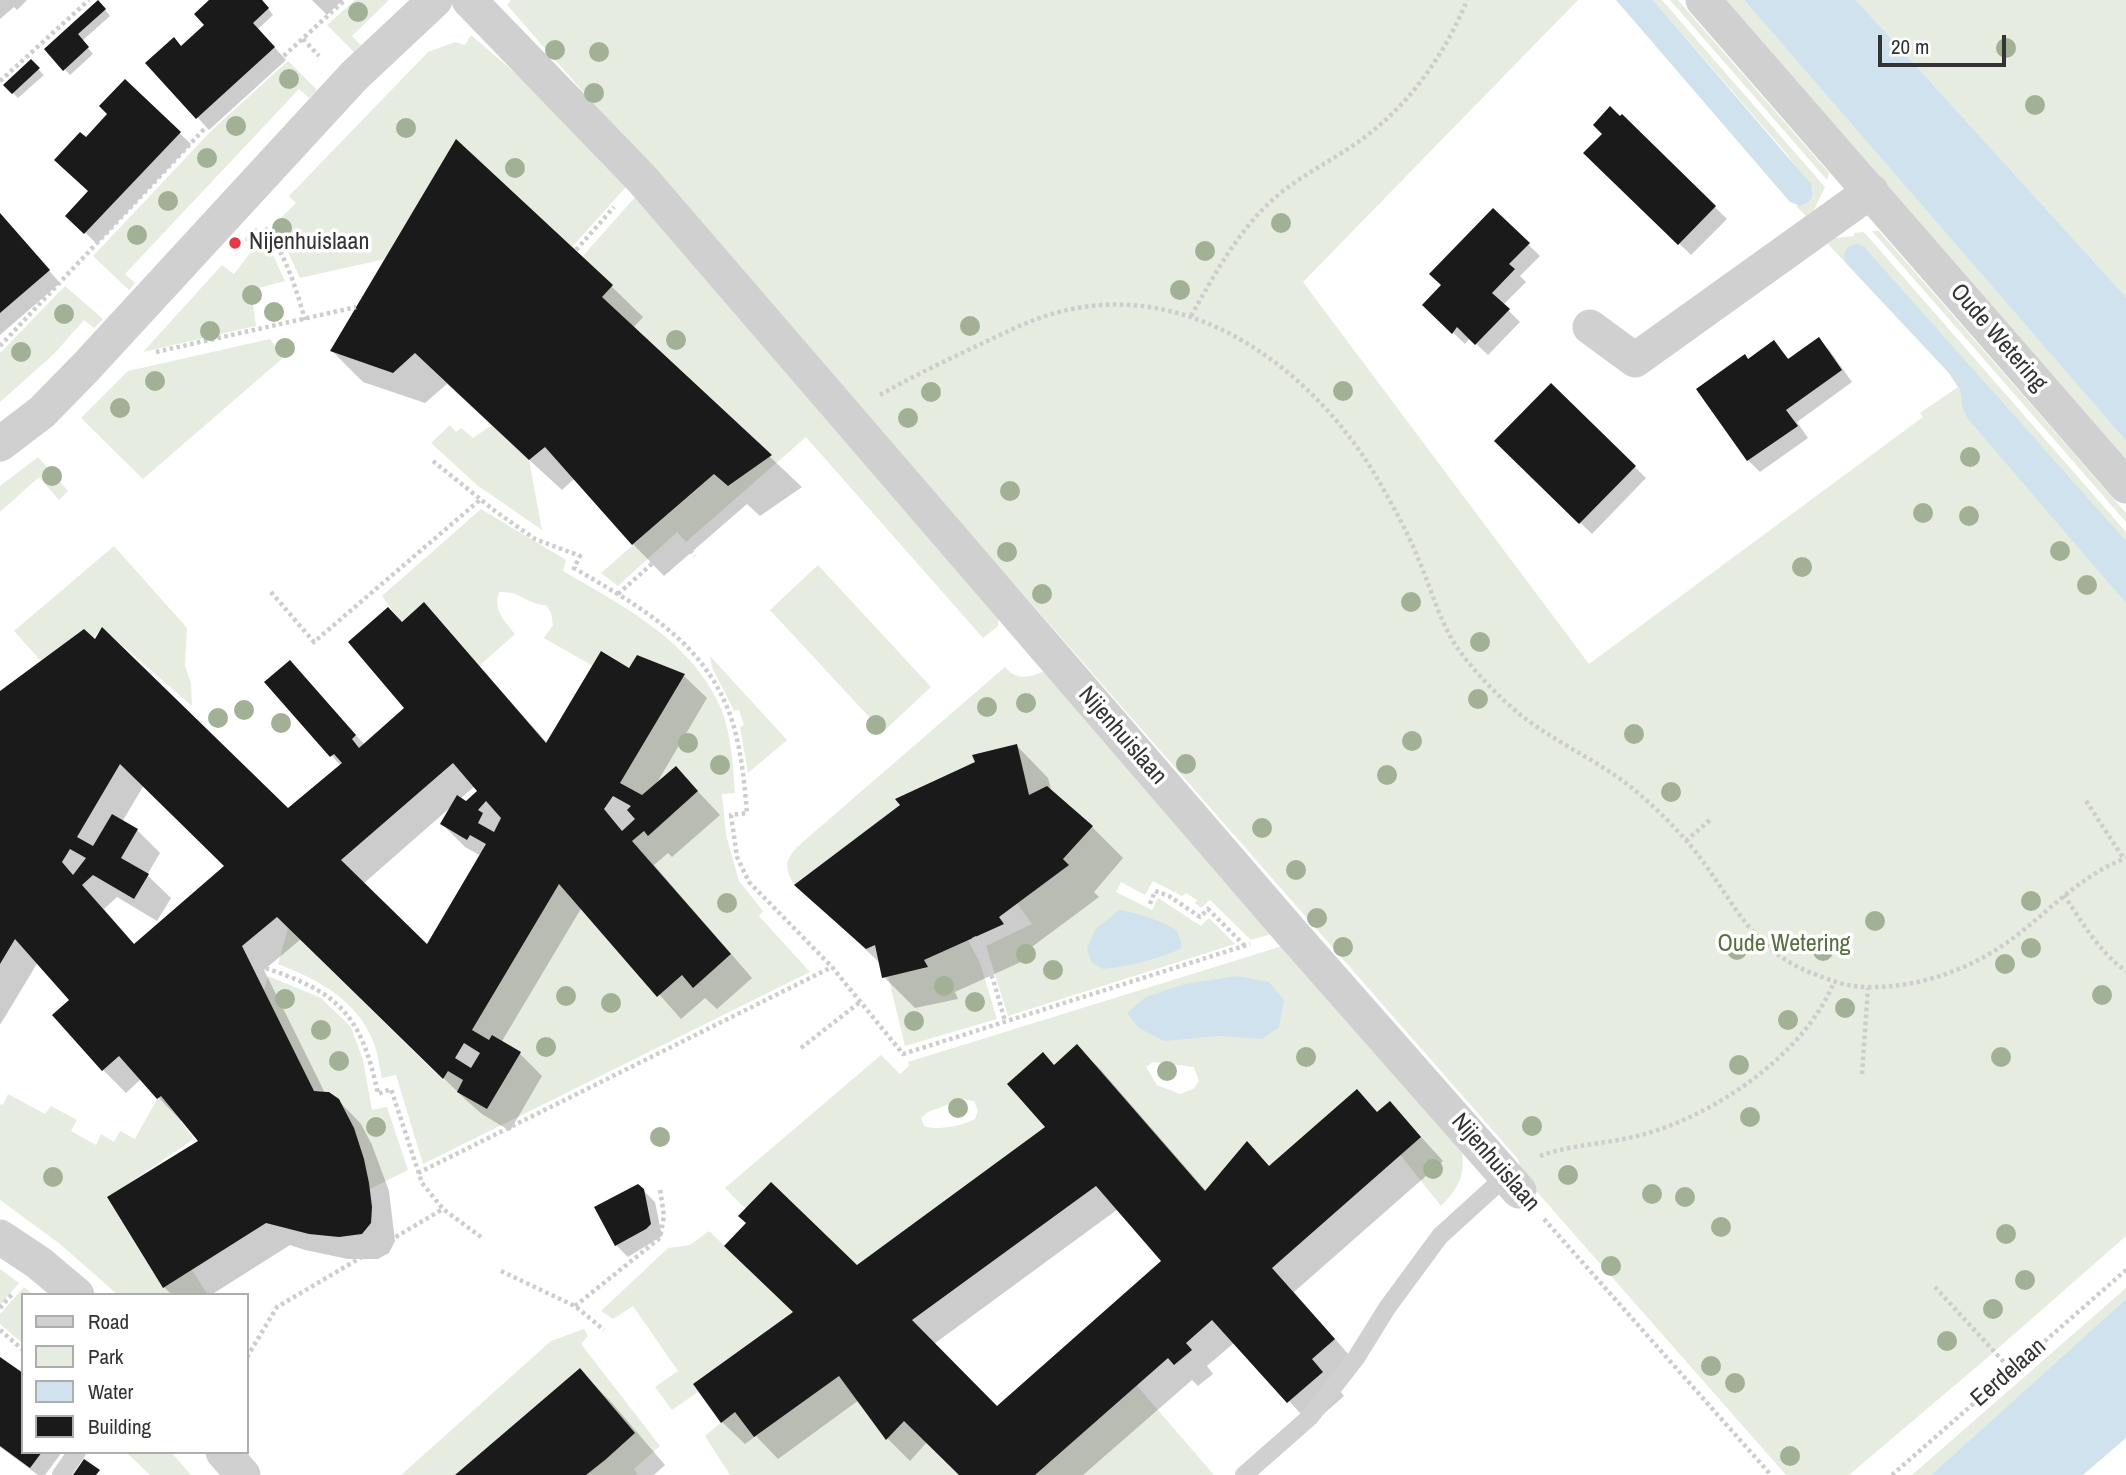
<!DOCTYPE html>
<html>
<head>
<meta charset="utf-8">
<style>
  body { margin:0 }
  #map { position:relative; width:2126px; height:1475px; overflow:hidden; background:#fff; font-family:"Archivo Narrow",sans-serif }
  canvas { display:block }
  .legend { position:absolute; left:21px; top:1293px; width:228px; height:161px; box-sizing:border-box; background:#fff; border:2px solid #adadad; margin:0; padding:9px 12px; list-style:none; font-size:21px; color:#333 }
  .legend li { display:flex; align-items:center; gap:14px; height:35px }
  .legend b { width:35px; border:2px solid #adadad }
  .scale { position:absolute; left:1878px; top:35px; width:128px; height:32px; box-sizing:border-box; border:4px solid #333; border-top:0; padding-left:9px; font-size:21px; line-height:24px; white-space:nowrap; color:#333; -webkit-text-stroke:5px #fff; paint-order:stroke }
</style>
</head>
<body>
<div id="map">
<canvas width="2126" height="1475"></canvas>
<ul class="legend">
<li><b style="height:9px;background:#d0d0d0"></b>Road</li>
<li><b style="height:19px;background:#e6ecdf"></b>Park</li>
<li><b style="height:19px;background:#cfe2ee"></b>Water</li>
<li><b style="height:19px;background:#1a1a1a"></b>Building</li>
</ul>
<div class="scale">20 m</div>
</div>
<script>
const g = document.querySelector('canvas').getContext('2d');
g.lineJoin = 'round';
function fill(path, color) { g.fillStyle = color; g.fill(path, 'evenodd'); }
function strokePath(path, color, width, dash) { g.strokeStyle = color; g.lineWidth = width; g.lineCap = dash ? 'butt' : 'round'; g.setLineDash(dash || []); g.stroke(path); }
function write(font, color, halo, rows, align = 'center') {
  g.font = font + ' "Archivo Narrow",sans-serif'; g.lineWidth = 7; g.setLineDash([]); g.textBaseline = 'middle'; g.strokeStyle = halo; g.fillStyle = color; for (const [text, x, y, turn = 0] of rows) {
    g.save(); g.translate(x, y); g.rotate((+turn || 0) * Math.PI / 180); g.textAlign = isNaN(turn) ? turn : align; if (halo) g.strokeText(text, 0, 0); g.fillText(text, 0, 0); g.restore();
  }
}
const green = new Path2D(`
  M355 0H389L352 36 361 45 354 52 327 25Z
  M511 0H1578L1303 282 1589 664 1923 417 1920 413 1958 387 1949 373 1828 244 1835 238 1854 236V233L1864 232 2126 532V1236L1987 1358 1849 1475H1786L1523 1176 1518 1159 507 5Z
  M1653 0H1662L1825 187 1814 210 1806 216 1796 206 1809 202 1813 190 1786 153Z
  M1670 0H1678L1829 173 1827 180Z
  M1722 0H1744L2126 441V462Z
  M1856 0H2126V297Z
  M471 35 557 109 627 186 572 247 456 140 385 259 300 278 275 224 296 203 289 196 428 52 455 42 465 45Z
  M288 61 317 90 309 98 299 89 125 274 135 283 129 290 93 256 213 129Z
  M636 196 999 614 998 626 983 638 806 437 686 542 677 532 618 586 601 573 714 474 728 486 772 455 602 297 582 257Z
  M256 227 268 244 285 281 251 290 256 326 143 352 222 265 234 274 254 248 244 240Z
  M1872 231H1879L2126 513V522Z
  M65 286 103 319 94 328 84 320 54 354 0 402V353Z
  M270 339 284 357 143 479 81 418 128 371Z
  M450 425 456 432 461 428 473 438 492 425 529 460 542 530 477 485 431 443Z
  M38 457 68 491 59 500 39 477 0 512V486Z
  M481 509 566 560 563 571C622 606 688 638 719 704 731 730 733 764 735 793L722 794 726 835 739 881 763 911 759 916 810 972 423 1164 396 1075 382 1078C379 1066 378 1052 373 1041 357 1000 317 979 278 964L288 928 442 1079 448 1071 463 1080 458 1092 487 1109 520 1052 493 1035 489 1040 472 1030 559 884 657 997 682 975 693 987 731 955 632 841 644 831 648 835 698 791 676 766 642 795 620 783 685 674 637 655 629 668 602 651 593 666 544 638 553 625 551 613 546 605C524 604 523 591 499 592 493 611 504 620 515 634L479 666 402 623 382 596Z
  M114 546 187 628 185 666 191 683 192 706 102 628 93 638 41 661 14 631Z
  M818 565 931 687 883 732 770 610Z
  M710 656 787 740 748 773 740 727 744 725 739 710 734 711 712 667Z
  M1005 667C1018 682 1031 677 1047 670L1278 932 1251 940 1210 900 1201 908 1195 903 1197 900 1186 893 1182 896 1153 881 1145 895 1121 882 1116 892 1152 910 1158 898 1201 926 1209 918 1235 944 1008 1016 986 946 1032 924 1017 903 1069 865 1063 859 1093 826 1047 786 1029 795 973 755 975 762 896 799 900 805 794 885C785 868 784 862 797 847ZM1119 911C1140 914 1159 919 1177 930L1182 944Z
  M968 940 980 963 997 1019 905 1046 888 976 927 968 924 960Z
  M1289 944 1459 1139C1467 1169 1463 1184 1441 1206L1394 1147 1376 1115 1219 1210 1054 1067 1008 1085 1045 1127 857 1267 746 1209 725 1188 881 1055 900 1074 909 1066 908 1062ZM1153 1062 1194 1067 1199 1081 1193 1089 1180 1094 1157 1085 1146 1067ZM963 1099 974 1101 978 1111 975 1119C962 1126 937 1131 924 1126L921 1118 928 1112Z
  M268 976 321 998 351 1027 363 1060 372 1110 387 1107 408 1170 370 1189C367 1167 351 1103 330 1092 325 1090 319 1090 314 1091L264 990Z
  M8 1094 45 1114 51 1106 77 1120 71 1131 96 1145 101 1134 114 1142 120 1131 135 1139 157 1099 161 1096 194 1139 107 1198 163 1288 192 1270 208 1295H118L60 1244 0 1200V1104L3 1105Z
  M709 1231 794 1311 693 1384 698 1392 672 1410 655 1387 678 1371 633 1306 613 1319 601 1311 668 1248 690 1245Z
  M0 1269 19 1283 0 1305Z
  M24 1287 34 1295H23V1344L0 1324V1314Z
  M2126 1288V1299L1931 1475H1912Z
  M584 1329 588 1336 581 1344 660 1446 634 1469 638 1475H586L635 1433 580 1368 455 1475H401L551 1341Z
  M855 1363 969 1475H730L705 1436 736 1410Z
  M1132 1380 1214 1475H1025Z
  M126 1452H171L191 1475H150Z`);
const water = new Path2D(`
  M1616 0H1653L1811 184 1813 194 1809 202 1800 206 1790 202Z
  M1744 0H1856L2126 297V441Z
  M1858 244 1864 247 2126 541V603L1968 419 1963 409 1960 389 1949 373 1846 263C1841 253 1847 245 1858 244Z
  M1119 910C1140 914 1159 919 1177 930L1182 944 1180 949C1155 960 1130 966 1103 969L1092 963 1087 949 1095 930Z
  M1237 976 1269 982 1284 1000 1279 1027 1262 1039 1220 1036 1164 1041 1139 1028 1127 1013 1146 997 1185 984Z
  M2126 1299V1438L2083 1475H1931Z`);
const shadow = new Path2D(`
  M0 0H27L17 10 14 7 0 19Z
  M212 0H262L273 15 258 29 286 60 209 130 148 63 182 48 207 25Z
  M312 0H343L327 15Z
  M103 7 110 16 82 41 93 54 70 75 46 49Z
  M31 62 44 75 18 98 5 85Z
  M125 81 191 144 97 244 67 215 90 192 86 140 110 114Z
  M1622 116 1727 219 1691 255 1586 153Z
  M1493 210 1540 256 1520 276 1526 282 1503 305 1520 322 1488 355 1470 338 1465 344 1424 305 1443 286Z
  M0 215 60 283 0 335Z
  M611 286 643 317 633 328 802 487 760 516 747 504 664 576 633 544 575 478 562 490 447 384 425 403 363 382 332 351Z
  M1819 339 1830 351 1852 382 1797 422 1808 438 1760 472 1748 460 1698 389 1749 361 1774 343 1790 360Z
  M1551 385 1646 478 1592 534 1496 441Z
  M424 605 446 628 548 744 630 670 637 657 684 676 707 698 655 786 676 768 720 815 672 857 668 853 654 865 752 978 717 1009 705 998 681 1019 582 907 502 1041 519 1053 542 1076 510 1131 482 1114 466 1100 301 939 264 970 325 1093 338 1100 361 1124 372 1145 389 1191 395 1241 389 1253 378 1259H348L305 1250 290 1245 211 1295H172L164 1287 200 1141 182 1119 181 1121 141 1079 126 1093 103 1070 71 1000 38 962 0 1025V693L288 811 341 766 267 683 290 663 365 745 407 708 402 624ZM144 785 227 866 135 945 104 909 117 897 157 921 171 898 147 875 160 853 137 830 122 822ZM475 786 480 791 466 803 460 799ZM452 806 442 824 465 847 481 856 427 946 363 884Z
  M1017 746 1048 778 1052 793 1092 827 1123 858 1094 892 1099 897 1029 949 1034 956 955 992 958 999 915 1008 884 977 881 964 797 885Z
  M1077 1047 1100 1069 1207 1192 1247 1144 1270 1167 1378 1114 1390 1103 1443 1161 1294 1292 1356 1363 1333 1383 1344 1396 1311 1425 1235 1342 1207 1366 1213 1374 1198 1386 1192 1380 1083 1475H961L927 1442 910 1461 887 1438 859 1400 778 1459 756 1436 745 1444 722 1422 857 1267 1048 1127 1055 1066ZM1118 1209 1164 1261 997 1408 934 1344Z
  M643 1190 655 1202 662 1236 628 1257 616 1245Z
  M0 1359 23 1452H62L45 1475H38L0 1447Z
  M580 1370 611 1402 665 1465 654 1475H457Z`);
const building = new Path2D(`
  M98 0 106 9 78 34 89 47 63 71 44 49Z
  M209 0H262L269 8 253 23 275 47 196 119 145 63 174 37 181 46 204 25 194 14Z
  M31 59 40 68 12 94 3 85Z
  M125 79 181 132 84 234 65 216 88 191 54 160 80 132 86 137 107 114 99 106Z
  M1610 106 1620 116 1622 114 1716 206 1678 245 1583 153 1602 134 1593 125Z
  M456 139 613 285 602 297 772 455 728 486 714 474 632 545 545 447 529 460 415 353 393 373 330 351Z
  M1493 208 1530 243 1509 264 1515 269 1492 293 1510 309 1475 345 1457 327 1452 334 1422 305 1441 285 1429 274Z
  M0 213 50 270 0 313Z
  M1819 337 1842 370 1786 410 1798 426 1747 461 1696 389 1745 354 1748 359 1774 340 1788 359Z
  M1551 383 1636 466 1579 524 1494 441Z
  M424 602 546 743 601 651 629 668 637 655 685 674 620 783 642 795 676 766 698 791 648 836 644 831 632 841 731 954 693 988 682 975 657 997 559 884 472 1030 489 1040 492 1035 521 1052 487 1109 457 1092 463 1080 448 1071 443 1079 277 917 242 946 314 1091 329 1092 339 1099 354 1128 364 1159 369 1183 372 1207 371 1223 362 1234 339 1237 309 1234 266 1223 163 1288 107 1197 198 1141 161 1096 157 1099 119 1056 102 1071 52 1015 69 1000 15 939 0 964V691L84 629 95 639 102 627 288 808 342 763 334 754 330 757 264 682 290 660 356 735 352 739 359 748 404 708 348 642 388 607 402 622ZM453 763 477 791 466 801 457 795 440 824 467 840 470 835 486 844 427 944 341 860ZM120 764 224 866 134 944 82 885 93 875 134 899 149 874 121 858 138 829 112 814 93 846 77 837ZM613 796 631 806 627 810 635 819 622 831 604 809ZM486 801 501 818 494 832 478 823 483 813 478 810ZM70 849 86 858 73 875 62 862ZM464 1043 480 1053 471 1068 455 1058Z
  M1017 744 1029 795 1047 786 1093 826 1063 859 1069 865 999 917 1004 924 924 960 928 967 882 978 875 945 866 949 794 885 900 805 895 799 975 762 972 755Z
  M1077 1044 1205 1191 1247 1141 1269 1166 1357 1089 1377 1112 1390 1101 1421 1137 1272 1268 1335 1339 1312 1359 1323 1372 1287 1403 1212 1320 1186 1343 1192 1350 1174 1365 1168 1358 1035 1475H959L904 1421 886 1440 839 1376 754 1437 735 1412 721 1423 693 1384 793 1312 724 1246 746 1223 738 1216 771 1182 857 1265 1045 1127 1007 1084 1043 1052 1054 1065ZM1096 1186 1161 1261 997 1406 912 1320Z
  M638 1184 644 1189 651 1224 646 1229 615 1246 594 1207Z
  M0 1357 23 1373V1452H42L30 1468 0 1446Z
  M580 1368 635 1433 605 1460 586 1475H455Z
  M84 1459 100 1470 96 1475H73Z`);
const path = new Path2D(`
  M303 39 319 56
  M0 81 89 0
  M265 228C286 255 296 288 305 320
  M576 250 614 207
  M1191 316C1213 277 1234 238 1266 206 1293 179 1327 164 1358 142 1407 108 1445 55 1467 0
  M0 346 208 125 345 0
  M156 352 356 307
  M880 395C913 376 947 360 981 344 1010 330 1040 315 1072 309 1199 283 1316 374 1377 478 1392 504 1407 531 1418 558 1432 590 1440 625 1461 653 1483 682 1512 711 1543 731 1572 750 1605 766 1632 788 1653 805 1672 824 1690 845 1733 896 1747 950 1817 975 1834 982 1852 988 1872 987 1925 987 1979 966 2021 932 2055 905 2084 874 2126 858
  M433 461 495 511 535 539 580 556 574 568C638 606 701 639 729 712 741 744 744 780 747 813L731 815 737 857 749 882 832 967 903 1054 1250 944
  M271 592 314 642 481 499
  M618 594 680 539 695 556
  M2086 801 2124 859
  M1686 841 1711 819
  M2064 895C2081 921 2100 953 2126 971
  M1150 904 1155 891 1169 896 1200 917 1208 909 1245 946
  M974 937 993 979 1005 1021
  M259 966C337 991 361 1012 378 1094L391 1089 422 1183 443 1209 481 1237
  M801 1048 860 1002
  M1862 1074 1868 988
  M1540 1156C1572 1144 1608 1144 1641 1135 1714 1116 1805 1054 1834 982
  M418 1173 832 967
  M1544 1219 1771 1475
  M501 1271 575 1306 604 1330
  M1935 1287 2012 1371
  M575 1306 660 1238 664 1216 660 1189
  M0 1308 13 1293
  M0 1330 23 1350
  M247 1357 277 1307 443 1209
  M1892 1475 2126 1270`);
const lane = new Path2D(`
  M61 1475 77 1452
  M1244 1475 1310 1417 1356 1358 1387 1308 1440 1236 1506 1176`);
const street = new Path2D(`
  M469 0 641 178 1290 931 1519 1191
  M1703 0 2126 486
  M1590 327 1635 360 1871 191
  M0 444 42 412 86 367 354 76 435 0
  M0 1237 39 1263 77 1295
  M223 1452 243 1475`);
const trees = [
  [358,12],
  [2006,48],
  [555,50],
  [599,52],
  [289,79],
  [594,93],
  [2035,105],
  [236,126],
  [406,128],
  [207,158],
  [515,168],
  [168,201],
  [1281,223],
  [282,228],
  [137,235],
  [1205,251],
  [1180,290],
  [252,295],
  [274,312],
  [64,314],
  [970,326],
  [210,331],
  [676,340],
  [285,348],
  [21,352],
  [155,381],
  [1343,391],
  [931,392],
  [120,408],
  [908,418],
  [1970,457],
  [52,476],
  [1010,491],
  [1923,513],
  [1969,516],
  [2060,551],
  [1007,552],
  [1802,567],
  [2087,585],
  [1042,594],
  [1411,602],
  [1480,642],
  [1478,699],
  [1026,703],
  [987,707],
  [244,710],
  [218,718],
  [281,723],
  [876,725],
  [1634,734],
  [1412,741],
  [688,743],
  [1186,764],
  [720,765],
  [1387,775],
  [1671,792],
  [1262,828],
  [1296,870],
  [2031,901],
  [727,903],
  [1317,918],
  [1875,921],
  [1343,947],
  [2031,948],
  [1737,950],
  [1823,951],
  [1026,954],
  [2005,964],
  [1053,970],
  [944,986],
  [2102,995],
  [566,996],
  [285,999],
  [975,1002],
  [611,1003],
  [1845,1008],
  [1788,1020],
  [914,1021],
  [321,1030],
  [546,1047],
  [1306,1057],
  [2001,1057],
  [339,1061],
  [1739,1065],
  [1167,1071],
  [958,1108],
  [1750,1117],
  [1532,1126],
  [376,1127],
  [660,1137],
  [1433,1169],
  [1568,1175],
  [53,1177],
  [1652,1194],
  [1685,1197],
  [1721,1227],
  [2006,1234],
  [1611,1266],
  [2025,1280],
  [1993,1309],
  [1947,1341],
  [1711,1366],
  [1735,1383],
  [1790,1456]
];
const markers = [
  [235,243,7,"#e63946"]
];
const poiNames = [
  ["Nijenhuislaan",249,243]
];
const streetNames = [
  ["Oude Wetering",1998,338,49],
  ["Nijenhuislaan",1122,736,49],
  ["Nijenhuislaan",1495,1163,49],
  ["Eerdelaan",2009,1373,-41]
];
const parkNames = [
  ["Oude Wetering",1784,945]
];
fill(green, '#e6ecdf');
fill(water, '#cfe2ee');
fill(shadow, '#0003');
fill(building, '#1a1a1a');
strokePath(path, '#cdcdcd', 4.5, [3.5, 3.5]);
strokePath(lane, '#d0d0d0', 18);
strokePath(street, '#d0d0d0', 35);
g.fillStyle = '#a2b095';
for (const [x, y] of trees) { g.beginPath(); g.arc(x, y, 10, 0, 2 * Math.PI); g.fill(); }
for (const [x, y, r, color] of markers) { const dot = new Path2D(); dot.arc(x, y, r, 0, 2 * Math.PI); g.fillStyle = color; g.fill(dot); strokePath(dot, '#fff', 2.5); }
write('24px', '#333', '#fff', poiNames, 'left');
write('24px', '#333', '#fff', streetNames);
write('24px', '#56703f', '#fff', parkNames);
</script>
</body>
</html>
